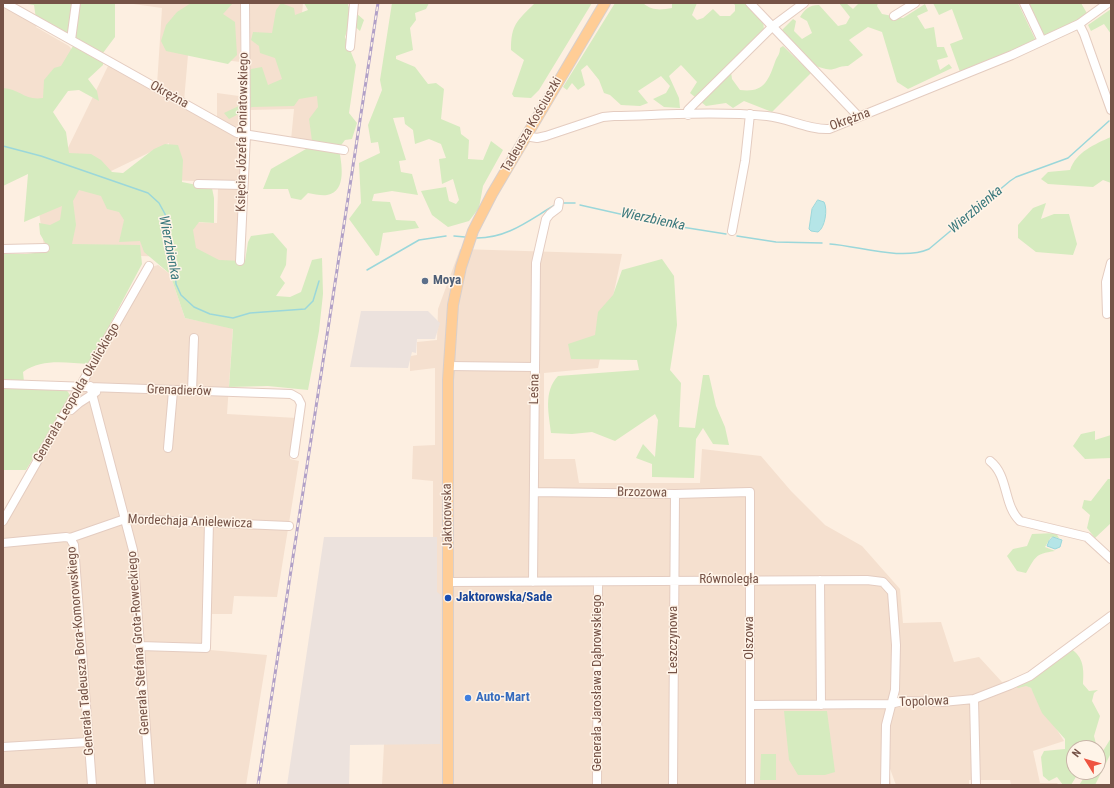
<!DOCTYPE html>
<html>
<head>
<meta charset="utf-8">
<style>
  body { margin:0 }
  #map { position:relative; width:1114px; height:788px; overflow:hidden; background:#fdefe1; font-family:"Roboto Condensed",sans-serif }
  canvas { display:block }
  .frame { position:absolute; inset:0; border:4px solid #765347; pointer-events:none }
  .north { position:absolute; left:1066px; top:740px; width:40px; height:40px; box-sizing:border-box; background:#fff4e8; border:1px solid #c8b4a8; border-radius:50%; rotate:307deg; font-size:11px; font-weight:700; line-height:16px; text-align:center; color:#765347 }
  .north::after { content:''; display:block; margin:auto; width:14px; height:18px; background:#ee5440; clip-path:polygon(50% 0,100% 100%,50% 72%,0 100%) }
</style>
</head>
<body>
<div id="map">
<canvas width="1114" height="788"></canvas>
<div class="frame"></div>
<div class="north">N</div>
</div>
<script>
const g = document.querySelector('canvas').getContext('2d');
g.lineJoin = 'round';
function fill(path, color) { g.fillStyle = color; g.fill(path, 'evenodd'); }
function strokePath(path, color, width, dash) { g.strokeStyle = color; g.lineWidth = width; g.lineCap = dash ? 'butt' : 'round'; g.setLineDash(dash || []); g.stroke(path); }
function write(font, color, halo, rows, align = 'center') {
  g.font = font + ' "Roboto Condensed",sans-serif'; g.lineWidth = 3; g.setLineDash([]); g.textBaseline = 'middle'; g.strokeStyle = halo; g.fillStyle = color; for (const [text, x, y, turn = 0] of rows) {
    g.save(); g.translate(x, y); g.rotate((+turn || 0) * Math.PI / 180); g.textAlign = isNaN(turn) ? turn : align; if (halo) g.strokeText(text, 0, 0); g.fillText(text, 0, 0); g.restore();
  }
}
const residential = new Path2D(`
  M126 3H240V62L188 55 184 101 157 85 162 8Z
  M250 3H303L298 59H347L338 145 291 140 294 109 250 110Z
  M3 7 37 25 36 27 69 46 72 50 26 141 3 144Z
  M108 66 202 118 242 138 241 183 170 180 169 143 103 175 62 160Z
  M217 93 239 96V125L235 128 217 118Z
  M31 158 138 193 172 257 45 253Z
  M218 188H241L239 262 178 258 171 221 217 223Z
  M460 249 622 254 598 368 544 373V459H575L579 483H700L702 449 761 456 791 491 825 525 862 546 900 589 903 623 941 622 954 662 979 657 1002 682 1013 680 1031 688 1064 741 1033 751 1040 783H1057L1059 785H1011L1010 780H969V785H896L889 766 891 785H382L384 744H440L437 592 433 545V481L412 479 413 446 435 445V368L410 371V356L417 355V342L437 340 438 309Z
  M158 265 170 274 185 318 233 328 227 414 297 418 290 459 299 461 277 597 234 596 232 614H212L210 650 267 655 246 785H3V518L145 269Z`);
const industrial = new Path2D(`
  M361 311H428L440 323 435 339H417L416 353 412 352 408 368 350 367Z
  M324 537H437V592L441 595 440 744 350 745 349 785H287Z`);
const green = new Path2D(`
  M21 3H115V37L103 53V65L88 79 97 91 99 101 79 90 68 91 53 112 66 132 69 153 91 154 101 160 112 172 123 173 154 149 165 144 178 145 183 160 182 182 212 188 214 198V223L199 222 193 230 196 248 219 260 245 261 248 242 251 236 273 233 287 249 286 265 280 277 285 283 276 296 290 297 301 292 312 260 322 258 323 294 319 331 308 390 268 386 229 387 233 329 185 318 170 274 144 252 140 241 119 242 124 220 119 212 107 209 101 196 79 190 73 201 76 225 72 244 140 245 142 264 89 364C67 363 42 358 23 372L24 382 65 387 71 397 26 470H3V254H26L50 251 40 234 39 223 50 225 60 220 62 206 24 222 28 174 3 186V88C20 89 25 101 43 98L44 80 54 68 61 66 76 41 36 19 34 5Z
  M191 3H233L223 14 235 22 237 55 228 64 166 51 161 41 166 25 177 12Z
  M281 3 294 8 295 15 308 10 304 3H348V6L364 20 360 31 350 22 345 37 356 65 349 113 357 123 352 139 345 140 339 148C341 162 348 191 327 195 322 196 314 194 308 193L301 200 291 198 288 189H263L271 169 306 149 312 141 309 119 318 107 317 96 299 99 294 106 252 107 229 119 224 113 245 103V77L251 69 262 67 268 85 282 79 275 58 260 53 259 46 251 40 253 32 272 33 276 10Z
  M392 3H429L426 9 415 13 416 20 410 28 413 50 396 56V59L415 67 428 84 436 83 444 89 441 119 460 127 461 134 469 140 468 159 483 160 491 141 503 150 483 186 479 208 469 221 448 227 432 215 421 191 446 187 449 201 456 204 459 200 453 179 442 184 439 159 446 158 441 144 429 139 415 144 413 130 405 124 404 117 393 118 406 160 399 161 401 172 412 174 418 195 392 191 374 194 372 201 390 202 396 220 415 221 419 228 383 233 379 255 376 256 349 219 361 203 359 163 380 153 378 142 371 143 368 125 382 90 380 80Z
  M535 3H592L539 90 531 98 514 97 512 94 524 60 511 50C511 24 517 21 535 3Z
  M615 3H643C652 11 661 10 672 8V3H697L692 15 697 20 703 18 713 9 720 16H730L735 11V5L733 3H744L763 20 764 30 730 65 732 79 740 90C763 93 768 82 775 62 777 56 780 55 780 48L783 46 811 73 772 112 744 101 733 108 726 103 706 106 690 93 697 82 681 65 669 76 679 98 680 108 664 107 653 99 666 93 670 86 661 76 638 91 648 103 640 106 621 105 610 95 604 93 599 80 587 65 581 70 585 85 578 90 572 83 567 90 563 87Z
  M839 3H846L853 9 859 3H878L877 6 882 14 903 18 925 4 928 11 917 16 925 29 934 27 937 47H944L948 57 937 60 940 70 949 64 952 68 908 89 897 82 882 32 868 27 849 40 863 55 848 66C840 65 834 71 826 69 806 65 793 47 780 32L793 19 796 21 794 31 802 39 812 33 807 21 800 17C805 9 809 5 819 5L838 26 846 24 850 17Z
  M933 3H1018L1036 41 960 72 950 44 963 39 952 9 939 15Z
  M1027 3H1081L1088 15 1079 21 1042 37Z
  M1111 9V34L1104 24 1091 31 1088 25Z
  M1111 137V183L1103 180 1093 187 1048 184 1041 179 1048 172 1070 170C1076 152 1095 144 1111 137Z
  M1046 203 1041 219 1054 214H1069L1077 244 1073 255 1036 252 1018 238V225L1033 208Z
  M662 259 674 276 677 325 670 370 681 383 679 427 695 428 703 375H709L716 406 725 427 729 445 713 444 703 428 696 439 694 478 652 477V464L636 458 643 444 655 457 658 420 655 414 615 441 592 432 572 434 551 433C549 414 543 392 558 376L639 370 637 360 571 359 568 344 595 335 598 312 613 295 622 270Z
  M1095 431V440L1111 435V458L1085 459 1073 446 1081 434Z
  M1108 479H1111V523L1095 538 1087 528 1090 515 1082 508 1084 500 1091 501Z
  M1056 533 1059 538 1051 537 1045 547 1055 551C1034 554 1036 557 1026 573L1017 571 1007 556 1013 549 1027 546 1032 534Z
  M1071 649C1084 657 1084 670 1083 684L1089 691 1098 690 1094 693 1092 701 1100 716 1094 736 1096 744 1094 748H1074V772H1079L1071 785H1063L1057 777 1049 781 1043 776 1041 757 1044 751 1065 749V739L1042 713 1031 688 1026 686 1018 688 1015 686Z
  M784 711H827L835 772 825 775H798L789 760Z
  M1111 738V753L1095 785H1079L1088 772H1098V759Z
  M761 754H776V780H760Z`);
const water = new Path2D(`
  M818 200 824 202C828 209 825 228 818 232L811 231 809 229 812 209Z
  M1053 537 1062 540 1060 547 1055 549 1047 546 1049 541Z`);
const stream = new Path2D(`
  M3 146 41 156 148 193 159 203 165 214 174 255 176 284 181 295 194 307 210 314 233 318 250 313 305 309 313 301 319 281
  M563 203H575
  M580 205 669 225 726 234
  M454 236 465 237
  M737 236 776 242 822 243
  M477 238C508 238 529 220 555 205
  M830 244C859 246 902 261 929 249L1010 181 1016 177 1068 158 1109 121
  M367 270 419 240 446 236`);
const minor = new Path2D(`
  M5 3 237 133 344 150
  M750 3 859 117
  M1024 3 1042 41
  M894 16 915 3
  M1079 24 1084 34 1111 110
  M71 40 76 3
  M350 47 354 3
  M688 115V110L694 104 773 26 804 3
  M525 136 537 138 546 136 603 117 614 116C664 115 716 111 767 116 788 118 808 130 829 129L1012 55 1079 24 1108 3
  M198 184 243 185
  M732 231 745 161 750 114
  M3 249 45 248
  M240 261 246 135 245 3
  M1107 314 1106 282 1111 263
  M448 366 535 367
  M3 384 291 394 298 398 301 404 294 454
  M90 386 133 550 150 785
  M192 391 194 338
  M71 410 79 403 96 392
  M168 448 173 391
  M990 461C1009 476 1003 505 1020 521L1087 537 1111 559
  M534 492 675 494 750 492V785
  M3 521 149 266
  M70 538 125 519 289 526
  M3 543 66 537 70 538 74 545 92 785
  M820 580 821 705
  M448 582 867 580 883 582 892 592 896 645 895 690 886 725 885 785
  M533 582 536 263 546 219 550 214 558 208 559 202
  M140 646 206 648 209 522
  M974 699 976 785
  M750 705 890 704 903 701 942 702 974 699 1010 685 1030 676 1111 616
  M3 747 88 742
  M597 785 598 582
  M673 785 675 494`);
const major = new Path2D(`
  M448 785V380L453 305 461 267 473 231 492 194 605 3`);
const rail = new Path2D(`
  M258 785 378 3`);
const markers = [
  [425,281,4,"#5c6f8a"],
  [448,598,4,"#1a4fb4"],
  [468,698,4,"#3f7fe0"]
];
const streetNames = [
  ["Okrężna",169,95,29],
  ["Okrężna",850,120,-20],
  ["Tadeusza Kościuszki",532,125,-60],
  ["Księcia Józefa Poniatowskiego",243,132,-89],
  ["Leśna",535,389,-89],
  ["Grenadierów",179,391,2],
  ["Generała Leopolda Okulickiego",77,393,-60],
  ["Brzozowa",642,493,1],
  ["Jaktorowska",448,516,-91],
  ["Mordechaja Anielewicza",190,522,2],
  ["Równoległa",729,580],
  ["Olszowa",750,638,-90],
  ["Leszczynowa",674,640,-90],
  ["Generała Stefana Grota-Roweckiego",139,643,-94],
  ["Generała Tadeusza Bora-Komorowskiego",81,651,-95],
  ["Generała Jarosława Dąbrowskiego",598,683,-90],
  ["Topolowa",924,702,-2]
];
const serviceNames = [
  ["Moya",433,281]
];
const transitNames = [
  ["Jaktorowska/Sade",456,598]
];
const shopNames = [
  ["Auto-Mart",476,698]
];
const waterNames = [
  ["Wierzbienka",976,210,-40],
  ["Wierzbienka",653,220,12],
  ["Wierzbienka",169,248,79]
];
fill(residential, '#f5e0cf');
fill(industrial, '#ece2dd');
fill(green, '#d6ebbf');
fill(water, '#b5e5e7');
strokePath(water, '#9bd7da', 1);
strokePath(stream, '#9bd7da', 1.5);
strokePath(minor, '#e4ccc0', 10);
strokePath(major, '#d9cfcb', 12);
strokePath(minor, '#fff', 8);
strokePath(major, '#ffcd96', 10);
strokePath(rail, '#b1a0c7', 3);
strokePath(rail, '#fff4e8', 1.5, [4.5]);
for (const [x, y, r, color] of markers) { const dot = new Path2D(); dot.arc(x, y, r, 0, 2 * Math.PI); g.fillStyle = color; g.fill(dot); strokePath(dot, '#fff4e8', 1.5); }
write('13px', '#765347', '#fff4e8', streetNames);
write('bold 13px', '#4e5e75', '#fff4e8', serviceNames, 'left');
write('bold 13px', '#164399', '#fff4e8', transitNames, 'left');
write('bold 13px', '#366cbe', '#fff4e8', shopNames, 'left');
write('italic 14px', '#3a787c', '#fff4e8', waterNames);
</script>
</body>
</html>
